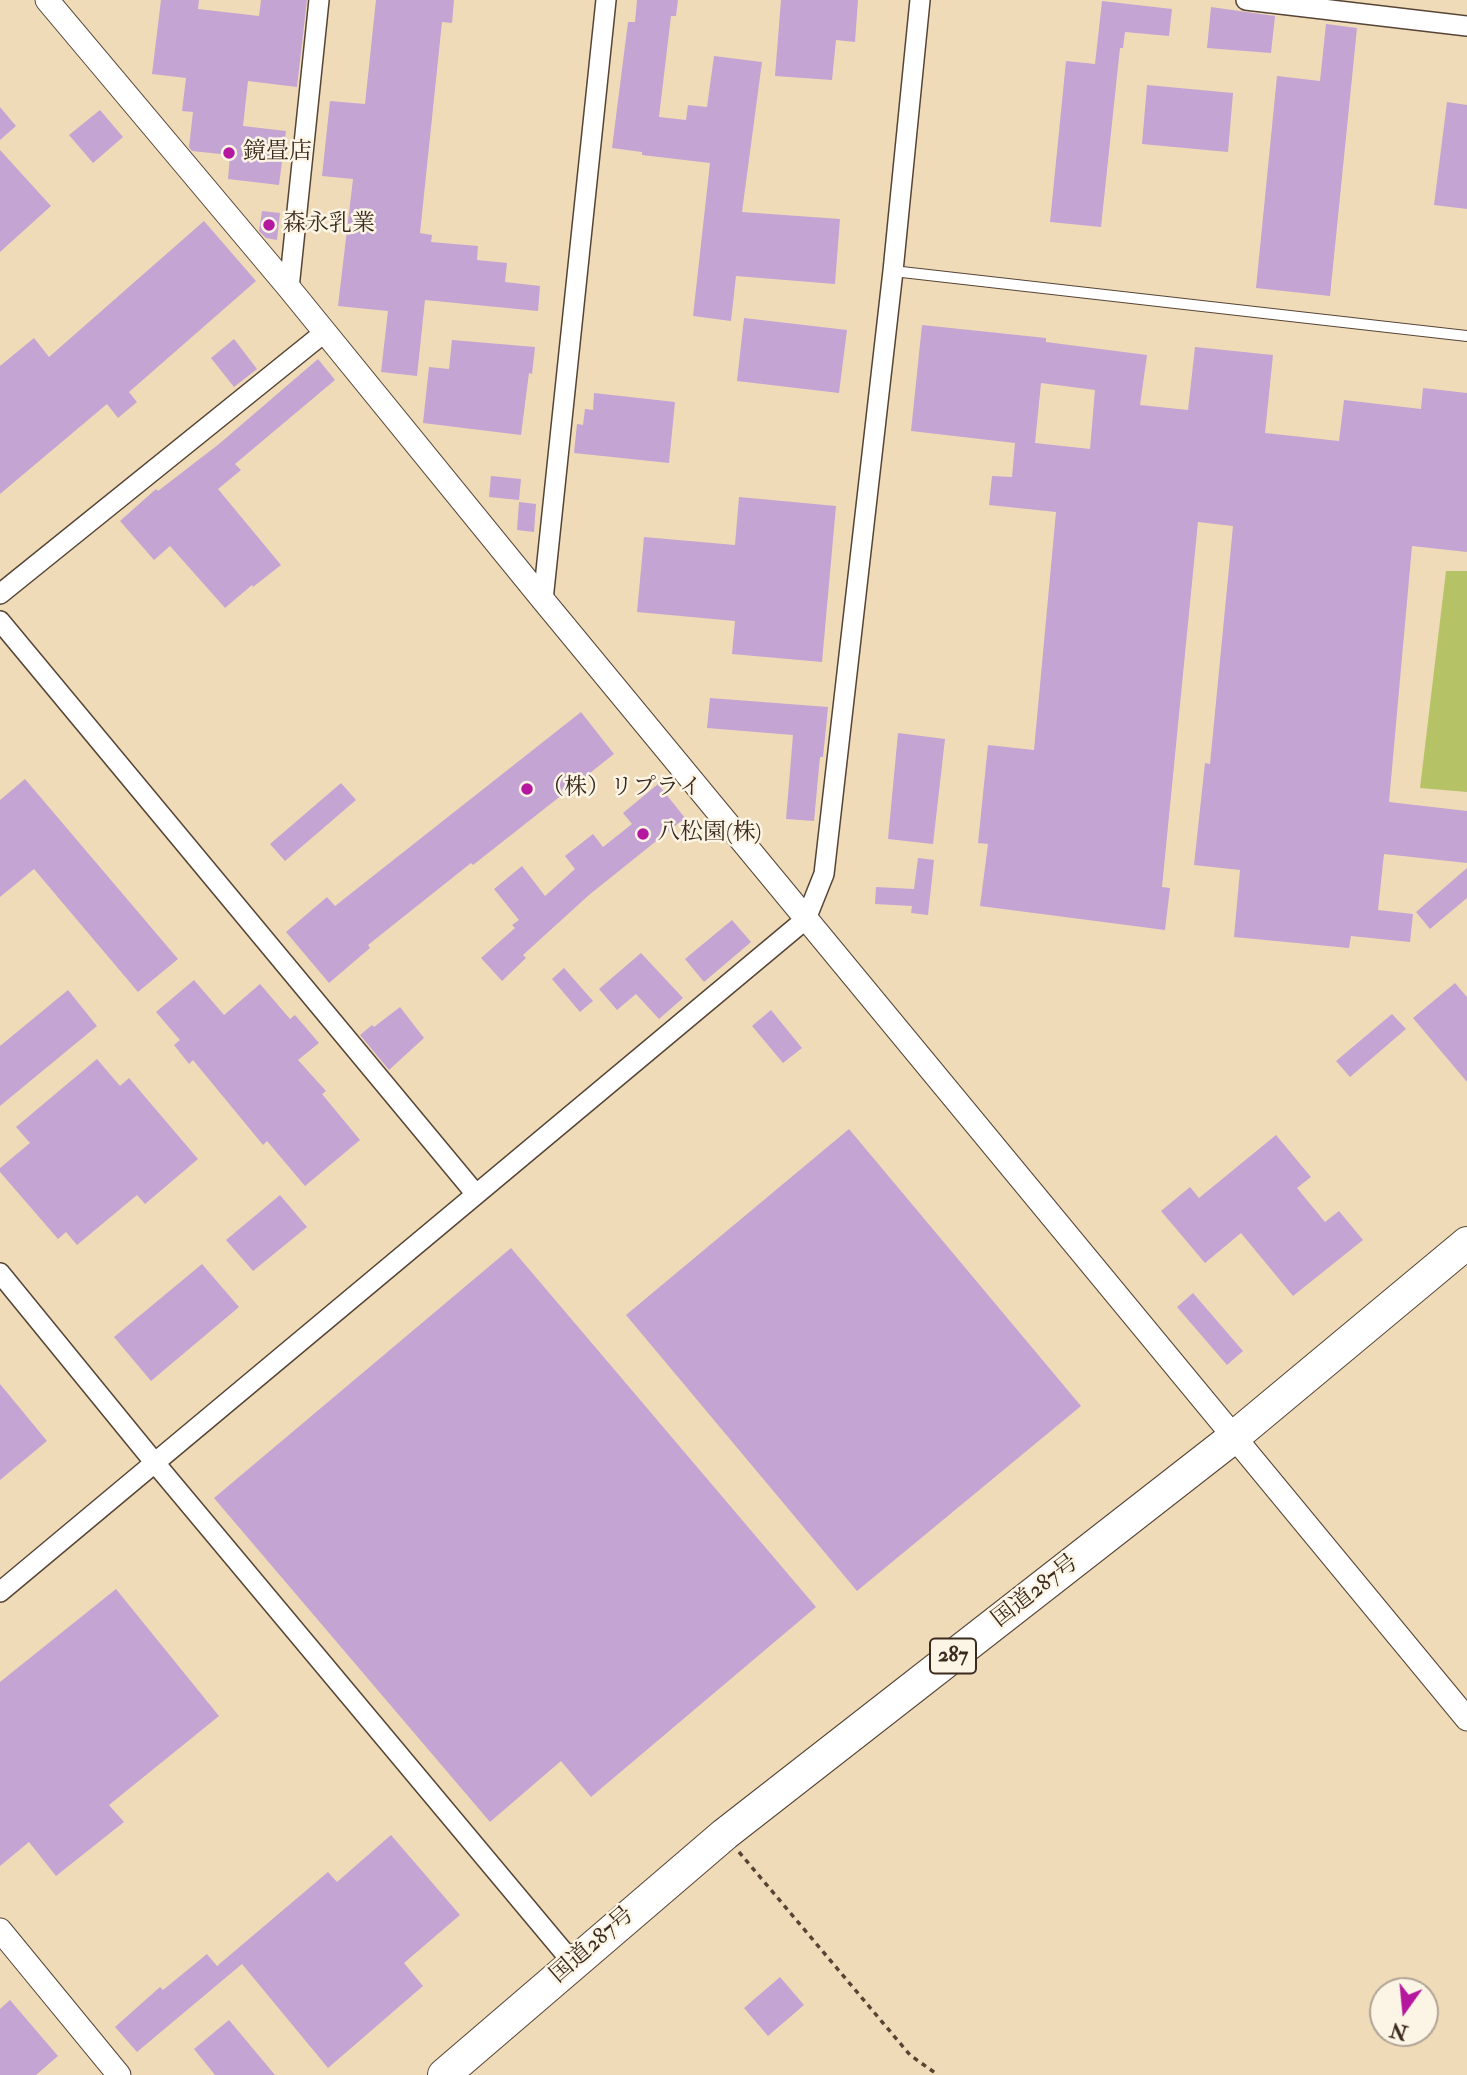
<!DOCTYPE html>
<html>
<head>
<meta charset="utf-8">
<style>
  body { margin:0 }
  #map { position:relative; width:1467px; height:2075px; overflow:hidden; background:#f0dbb9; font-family:"IM FELL Double Pica",serif }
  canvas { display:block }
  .north { position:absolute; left:1369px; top:1977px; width:70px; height:70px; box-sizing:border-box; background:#fcf5e5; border:2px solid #afa495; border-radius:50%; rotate:195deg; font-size:19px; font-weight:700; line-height:28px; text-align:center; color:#3b2a1e }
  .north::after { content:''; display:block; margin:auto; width:24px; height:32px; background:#b5179e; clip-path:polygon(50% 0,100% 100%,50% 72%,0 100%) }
</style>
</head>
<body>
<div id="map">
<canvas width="1467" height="2075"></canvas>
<div class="north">N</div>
</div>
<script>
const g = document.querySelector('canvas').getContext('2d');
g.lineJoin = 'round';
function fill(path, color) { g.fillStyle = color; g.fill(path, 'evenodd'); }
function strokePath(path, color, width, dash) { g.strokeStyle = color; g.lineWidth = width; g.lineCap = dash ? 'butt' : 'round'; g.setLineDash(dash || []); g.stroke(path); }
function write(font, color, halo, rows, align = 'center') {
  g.font = font + ' "IM FELL Double Pica","Noto Serif JP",serif'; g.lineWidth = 5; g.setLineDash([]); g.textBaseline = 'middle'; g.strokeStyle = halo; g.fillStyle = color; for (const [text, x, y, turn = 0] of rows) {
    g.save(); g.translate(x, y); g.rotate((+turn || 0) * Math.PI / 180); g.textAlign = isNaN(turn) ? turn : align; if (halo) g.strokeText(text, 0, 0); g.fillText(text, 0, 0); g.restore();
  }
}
const green = new Path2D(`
  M1446 571H1467V792L1420 788Z`);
const building = new Path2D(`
  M161 0H199L198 9 259 16 261 0H307L297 87 248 81 243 126 286 131 279 185 228 179 230 155 192 151 189 147 193 112 182 111 186 78 152 74Z
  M376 0H454L452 23 442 22 420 233 432 235 431 242 478 246 477 260 507 263 505 282 540 286 538 311 425 300 417 376 381 372 388 311 338 306 353 179 322 176 330 101 365 104Z
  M637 0H678L676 16H671L659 117 686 120 688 105 707 107 714 56 762 62 742 212 840 219 835 284 736 276 731 321 693 316 710 163 642 155V152L612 148 628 22H635Z
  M781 0H858L855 42 836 40 832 80 775 76Z
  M1102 1 1172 9 1169 36 1125 32 1123 48H1120L1101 227 1050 222 1066 61 1095 64Z
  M1211 7 1275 16 1271 53 1207 48Z
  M1326 24 1357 28 1330 296 1256 288 1277 76 1320 81Z
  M1147 85 1233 93 1228 152 1142 144Z
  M1447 102 1467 105V209L1434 205Z
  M0 107 16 126 0 140Z
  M100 110 123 137 93 163 69 135Z
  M0 150 51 206 0 252Z
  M262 211 280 213 277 240 266 238 259 231Z
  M204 221 256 281 129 392 137 402 118 418 107 404 0 494V366L34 338 49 357Z
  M744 318 847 330 839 393 737 381Z
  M922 325 1046 338V342L1147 355 1140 405 1188 410 1195 347 1273 355 1265 433 1339 441 1344 400 1421 409 1423 388 1467 393V552L1412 546 1389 802 1467 811V863L1384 854 1378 910 1413 914 1410 942 1351 936 1349 948 1234 937 1240 870 1194 865 1205 763 1210 764 1233 526 1198 522 1162 887 1170 888 1165 930 980 906 988 844 978 843 988 745 1034 750 1056 512 989 505 992 476 1012 477 1015 443 911 431ZM1041 383 1095 390 1090 449 1035 443Z
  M234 339 257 369 234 387 211 358Z
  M452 340 535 347 532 374 529 373 521 435 423 423 429 367 449 369Z
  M318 359 335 380 235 464 241 470 218 489 281 565 253 587 252 585 225 608 170 546 154 560 120 521 156 489 158 491 219 444Z
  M594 393 675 402 669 463 574 453 577 424 583 425 585 409 593 410Z
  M491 476 521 479 519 500 489 497Z
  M739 497 836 506 822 662 732 654 735 621 637 612 644 537 735 545Z
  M519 502 536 504 534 532 517 530Z
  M710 698 828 707 823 757H820L814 821 786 819 793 735 707 728Z
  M581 712 614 754 473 865 471 863 368 945 370 948 329 983 286 932 327 897 335 906Z
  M898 733 945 739 933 844 888 839Z
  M25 779 178 959 138 992 34 869 0 897V800Z
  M341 783 356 800 285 861 270 844Z
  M658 784 685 818 589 895 523 955 526 958 502 981 481 958 515 928 512 925 519 920 494 889 522 866 545 896 575 869 565 856 593 834 603 847 632 824 623 813Z
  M918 858 934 860 928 915 911 913 912 906 875 904 876 887 914 889Z
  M1467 868V898L1430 929 1416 912Z
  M732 920 751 942 704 982 685 959Z
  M641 953 683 998 659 1019 636 994 617 1010 599 989Z
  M564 968 593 1001 580 1012 552 979Z
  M194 980 224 1015 260 984 290 1019 295 1015 319 1043 298 1060 326 1091 322 1094 360 1140 305 1186 267 1141 263 1145 193 1060 189 1064 174 1045 180 1040 156 1012Z
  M1455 983 1467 997V1082L1413 1018Z
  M68 990 97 1026 0 1106V1046Z
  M400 1007 424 1038 389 1070 360 1035 372 1025 374 1027Z
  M771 1010 802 1048 783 1063 752 1026Z
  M1392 1014 1406 1029 1350 1077 1336 1061Z
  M97 1059 120 1086 129 1078 198 1159 145 1204 137 1195 77 1245 66 1232 58 1239 0 1172V1168L30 1143 16 1127Z
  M849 1129 1081 1406 857 1591 626 1315Z
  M1276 1135 1311 1177 1297 1188 1325 1222 1339 1211 1363 1240 1293 1296 1241 1233 1205 1263 1161 1211 1190 1187 1199 1198Z
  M280 1195 307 1227 253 1271 226 1240Z
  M511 1248 816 1607 591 1797 561 1761 490 1822 214 1498Z
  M202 1264 239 1307 151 1381 114 1337Z
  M1193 1293 1243 1351 1227 1365 1177 1307Z
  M0 1384 47 1441 0 1480Z
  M116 1589 219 1716 109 1805 124 1822 56 1876 29 1842 0 1866V1682Z
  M391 1835 460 1915 404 1963 423 1986 328 2068 242 1964 137 2052 115 2027 160 1987 163 1990 207 1954 217 1966 328 1872 337 1882Z
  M780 1977 804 2005 768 2036 744 2008Z
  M10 2000 58 2056 36 2075H0V2009Z
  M229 2020 275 2075H215L194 2049Z`);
const path = new Path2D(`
  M739 1852 910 2055 938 2075`);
const service = new Path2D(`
  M893 271 1467 336`);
const minor = new Path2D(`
  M1246 0 1467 26
  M289 288 319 0
  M0 594 325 332
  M543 600 606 0
  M0 621 475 1193
  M0 1273 155 1463 573 1963
  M0 1592 806 919 824 874 893 271 920 0`);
const tertiary = new Path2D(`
  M47 0 289 288 543 600 1467 1719
  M0 1930 119 2075`);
const trunk = new Path2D(`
  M444 2075 725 1834 1234 1437 1467 1243`);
const markers = [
  [229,153,7,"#b5179e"],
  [269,225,7,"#b5179e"],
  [527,789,7,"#b5179e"],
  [643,834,7,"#b5179e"]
];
const shields = [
  [953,1656,46]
];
const shieldNames = [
  ["287",953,1656]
];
const poiNames = [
  ["鏡畳店",243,153],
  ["森永乳業",283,225],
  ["（株）リプライ",541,789],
  ["八松園(株)",657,834]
];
const streetNames = [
  ["国道287号",1036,1592,-38],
  ["国道287号",593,1946,-41]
];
fill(green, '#b5c366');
fill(building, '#c4a4d3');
strokePath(service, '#564535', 12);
strokePath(minor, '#564535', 22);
strokePath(tertiary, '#564535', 25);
strokePath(trunk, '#564535', 34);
strokePath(path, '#564535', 3.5, [5, 5]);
strokePath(service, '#fff', 10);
strokePath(minor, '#fff', 19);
strokePath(tertiary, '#fff', 23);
strokePath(trunk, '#fff', 32);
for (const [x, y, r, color] of markers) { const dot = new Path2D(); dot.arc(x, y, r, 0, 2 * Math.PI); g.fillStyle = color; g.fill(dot); strokePath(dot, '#fcf5e5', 2.5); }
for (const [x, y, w] of shields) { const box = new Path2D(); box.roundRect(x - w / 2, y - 17.5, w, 35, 5); g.fillStyle = '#fcf5e5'; g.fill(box); strokePath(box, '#3b2a1e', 2); }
write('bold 21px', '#3b2a1e', null, shieldNames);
write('23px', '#3b2a1e', '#fcf5e5', poiNames, 'left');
write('23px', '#3b2a1e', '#fcf5e5', streetNames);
</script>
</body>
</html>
